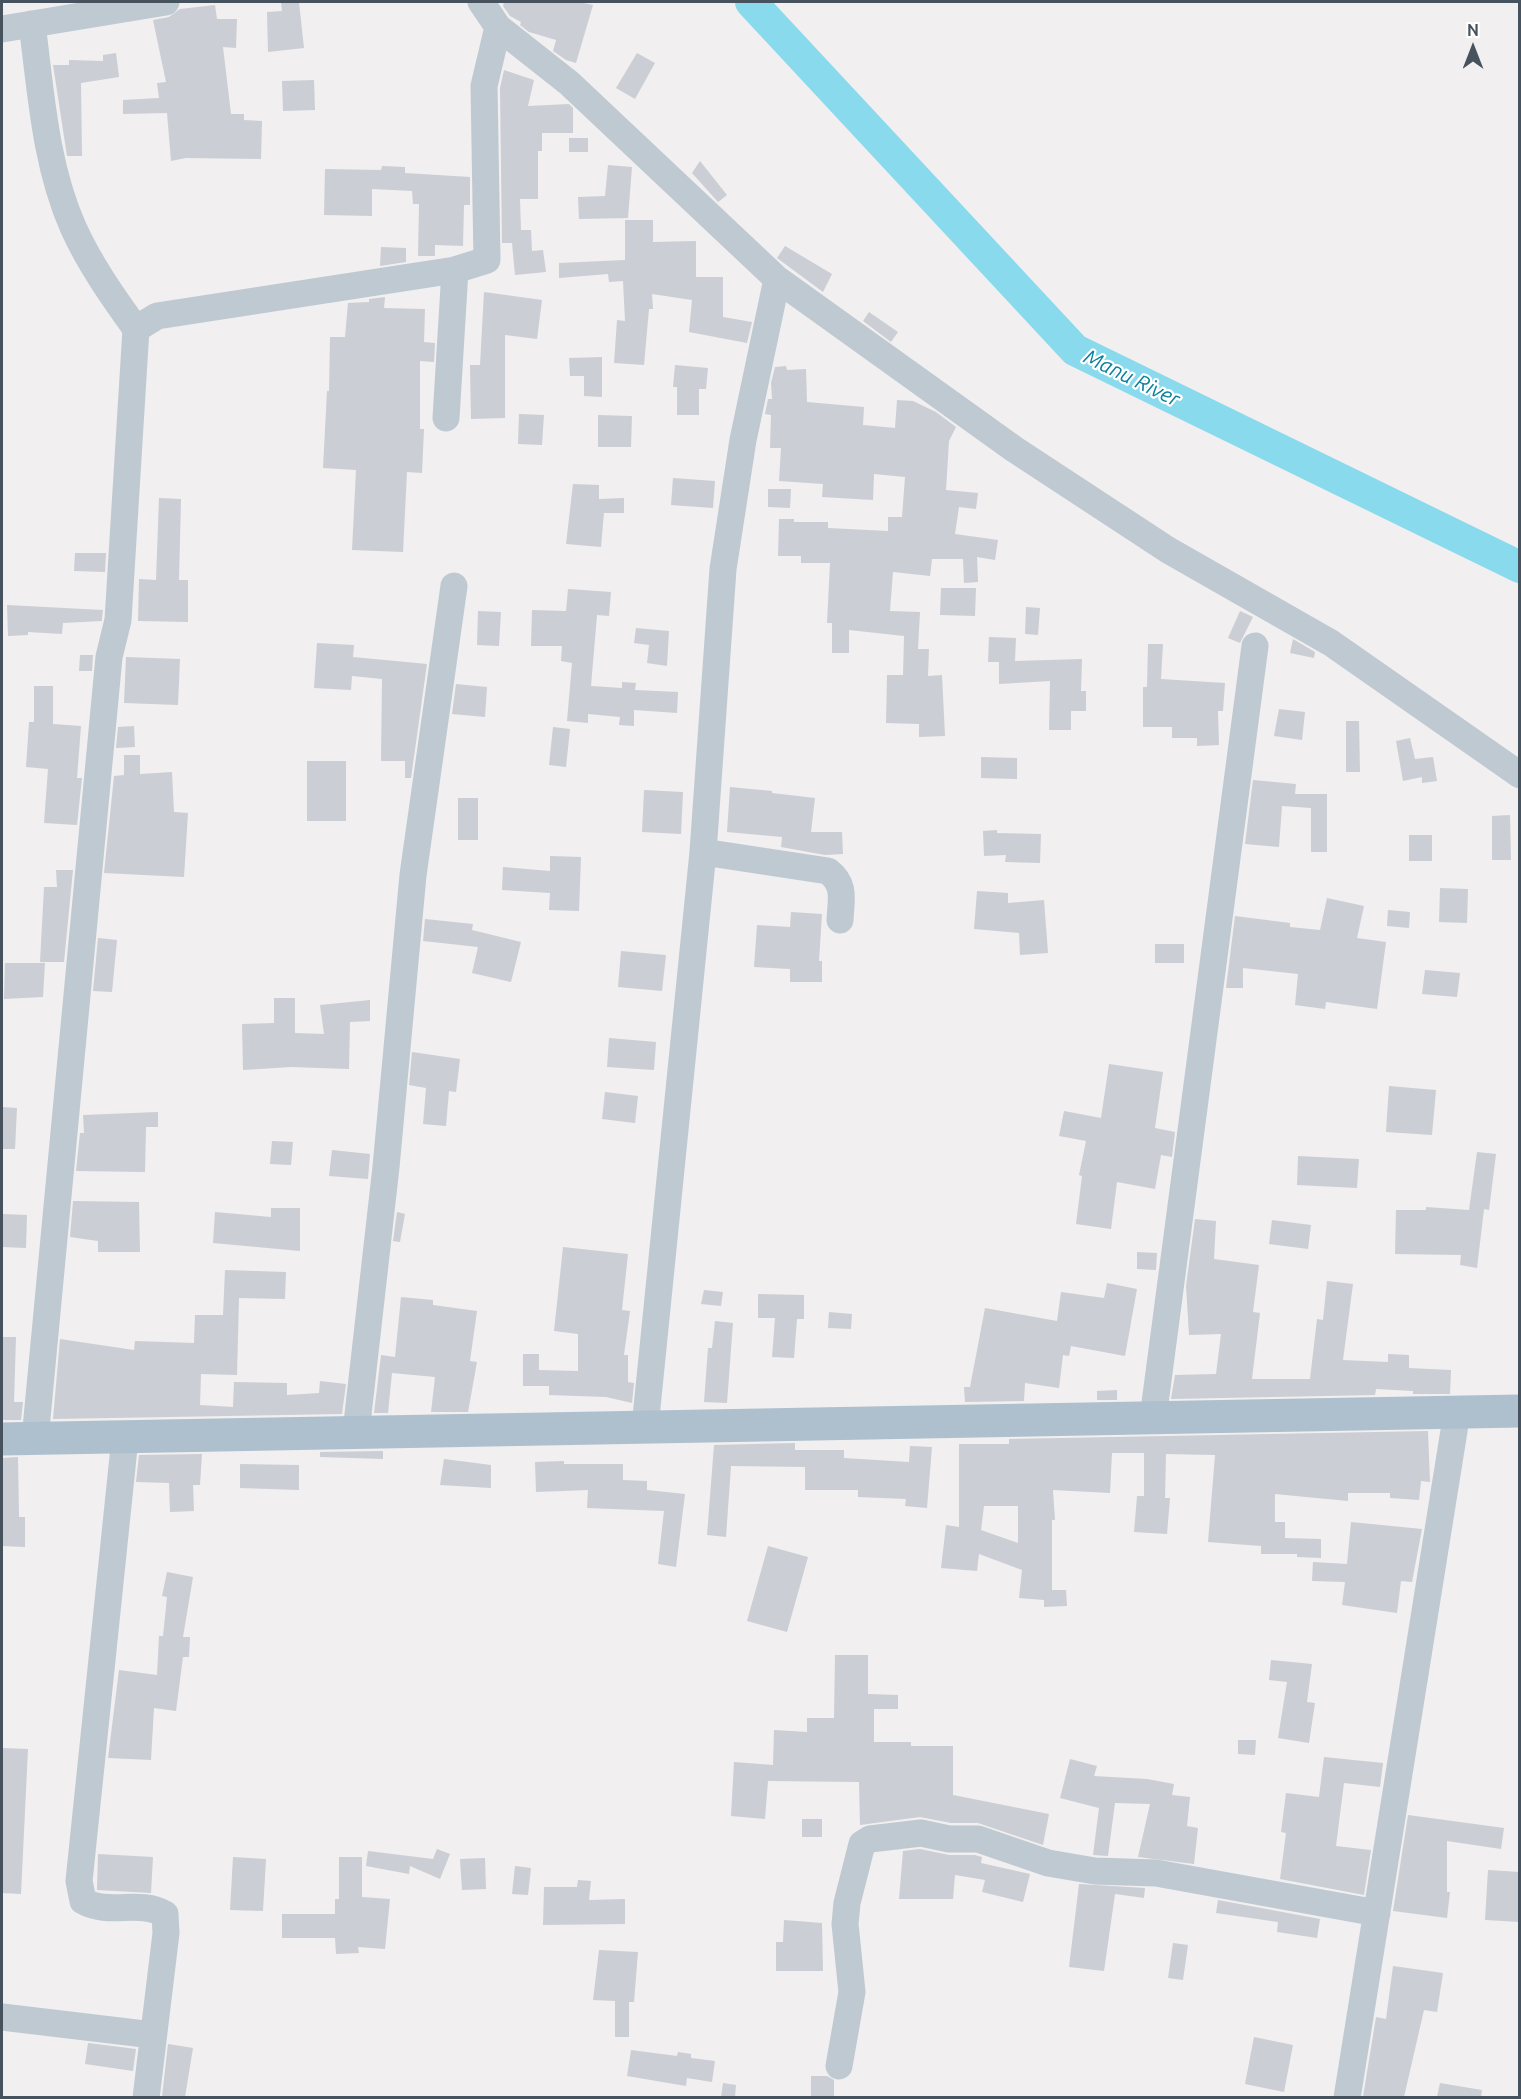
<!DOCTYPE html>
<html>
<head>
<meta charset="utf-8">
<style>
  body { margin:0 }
  #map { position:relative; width:1521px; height:2099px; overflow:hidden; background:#f1efef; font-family:Ubuntu,sans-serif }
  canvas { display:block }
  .frame { position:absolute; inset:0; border:3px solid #46525d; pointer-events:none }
  .north { position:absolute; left:1443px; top:18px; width:60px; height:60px; -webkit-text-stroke:4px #fff; paint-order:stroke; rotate:0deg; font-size:16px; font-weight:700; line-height:24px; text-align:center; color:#46525d }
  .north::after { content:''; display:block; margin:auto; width:21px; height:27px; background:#46525d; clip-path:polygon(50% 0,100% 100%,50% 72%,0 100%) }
</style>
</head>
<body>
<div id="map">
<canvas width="1521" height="2099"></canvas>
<div class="frame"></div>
<div class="north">N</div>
</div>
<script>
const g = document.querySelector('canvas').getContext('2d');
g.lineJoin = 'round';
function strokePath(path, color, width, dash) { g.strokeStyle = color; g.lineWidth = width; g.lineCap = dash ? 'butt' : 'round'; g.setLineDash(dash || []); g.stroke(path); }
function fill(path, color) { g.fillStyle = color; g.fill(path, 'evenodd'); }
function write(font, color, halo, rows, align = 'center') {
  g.font = font + ' Ubuntu,sans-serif'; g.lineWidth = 4.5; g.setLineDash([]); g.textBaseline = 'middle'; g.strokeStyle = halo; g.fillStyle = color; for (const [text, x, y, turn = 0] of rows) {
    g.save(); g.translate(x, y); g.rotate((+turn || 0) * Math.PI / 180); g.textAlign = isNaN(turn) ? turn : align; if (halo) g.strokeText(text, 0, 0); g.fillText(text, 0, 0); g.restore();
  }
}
const river = new Path2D(`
  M751 2 1075 350 1520 567`);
const building = new Path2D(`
  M281 2H299L304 48 268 52 267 12 282 11Z
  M504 2H579L593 5 576 63 566 60 553 51 556 40 529 32 520 25 521 22 510 16 503 6Z
  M215 5 217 19H237L236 48 223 47 231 114H244V120L262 121 261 159 186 158 171 161 167 113 123 114V100L159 98 157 83 166 82 153 20 169 17 180 9Z
  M116 53 119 77 81 83 82 156H67L53 65H69V60L103 61V55Z
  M637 53 655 63 635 99 616 88Z
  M504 70 534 80 528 106 569 104 573 108V133H542V151H538V199H520L521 230H531L532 251 543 250 546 272 515 275 512 243H502L500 88Z
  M314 80 315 110 283 111 282 81Z
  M569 138H588V152H569Z
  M700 161 727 195 718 202 692 173Z
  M608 165 632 167 628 218 579 219 578 197 605 196Z
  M382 166 405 167V173L470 177V205H464L463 246 435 245V256H418L419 204H413L412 191 372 189V216L324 215 325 169 381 170Z
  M625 220H653V242L696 241V277H723V317L752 322 747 343 689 332 692 300 652 294 653 309H649L644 365 614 363 617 320 625 321 623 281 609 282 608 274 559 278V263L625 260Z
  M785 246 832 274 823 292 777 258Z
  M381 247 406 248V262L380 266Z
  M484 292 542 300 537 339 505 335V418L471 419 470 365H480Z
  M385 297 384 308 425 309 424 342 435 343 434 362 420 361V429H424L422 473 407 472 403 552 352 550 356 470 323 468 327 391H329L330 337H345L348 303 369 302V299Z
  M869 312 898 332 891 342 863 321Z
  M602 357V397L584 396V376H570L569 358Z
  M675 365 708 368 706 389H699V415H677V387H673Z
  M786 366 787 370 806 369 807 402 864 407 863 425 895 428 897 400 913 401 936 412 956 427 949 441 946 490 978 493 976 509 959 507 955 534 998 540 995 560 977 557 978 582 964 583 963 559H932L930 576 893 572 890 611 920 612 918 649H929L928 676 942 675 945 736 919 737V724L886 723 887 675H903L904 636 849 630V653H832V623H827L830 563H801V556H778L779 519H794V522H828V528L888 531V517H902L905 477 874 474 873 500 822 497 823 484 779 481 781 448H770L771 415 765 414 768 399H772L771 383 775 367Z
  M519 414 544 415 542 445 518 444Z
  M598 415 632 416 631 447H598Z
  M673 478 715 481 713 508 671 505Z
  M573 484 599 485V499L624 498V513H604L601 547 566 544Z
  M768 489H791L790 508 768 507Z
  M159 498 181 499 179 580H188V622L138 621 139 579 156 580Z
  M75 553H106L105 572 74 571Z
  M941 588H976L975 616 940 615Z
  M568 589 611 592 609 616 597 615 591 686 622 688V682L636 683 635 690 678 692 677 713 634 710V726L619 725 620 717 588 714V723L567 721 572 663 561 661 562 646H531L532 610 566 611Z
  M7 605 103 610 102 618V621L63 623 62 634 28 632V635L8 636Z
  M1026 607 1040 608 1038 635 1025 634Z
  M478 611 501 612 499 646 477 645Z
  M1240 611 1253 617 1240 643 1228 638Z
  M636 628 669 631 667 666 647 663 649 645 634 643Z
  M989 637 1016 638 1015 661 1082 659 1081 691H1086V711H1071V730H1049L1050 681 999 684V662H988Z
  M1293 639 1315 652 1314 658 1290 653Z
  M317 643 354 645 353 657 427 664 411 778H405V761H381L382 679 352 676 351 690 314 688Z
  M1148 644H1163L1161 679 1225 683 1223 711H1218L1219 745 1197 746V738H1172V727H1143V687H1147Z
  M80 655H93L92 671H79Z
  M126 657 180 659 178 705 124 703Z
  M456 684 487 687 485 717 452 714Z
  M34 686H53V724L81 726 77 778H82L77 825 44 823 48 769 26 767 29 722H34Z
  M1279 709 1305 712 1302 740 1274 736Z
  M1346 721H1359L1360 772H1346Z
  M134 726 135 747 116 748 118 727Z
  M553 727 570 729 566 767 549 765Z
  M1410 738 1415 759 1433 757 1437 781 1422 783V777L1403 781 1396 741Z
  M124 755H140V774L172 772 174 812 188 813 184 877 104 873 114 776 124 775Z
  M981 757 1017 758V779L981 778Z
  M307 761H346V821H307Z
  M1253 780 1296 784 1295 794H1327V852H1311V808L1282 806 1279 847 1245 844Z
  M730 787 772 791V793L815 798 811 832H842L843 854 825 855 781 847 782 837 727 832Z
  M644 790 683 792 681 834 642 832Z
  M458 798H478V840H458Z
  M1510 815 1511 860H1492V816Z
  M997 830V833L1041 834 1040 863 1005 862 1006 855 984 856 983 831Z
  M1409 835H1432V861H1409Z
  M550 856 581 857 579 911 549 910 550 893 502 890 503 867 550 871Z
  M56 870H73L64 962H40L44 887H57Z
  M1440 888 1468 889 1467 923 1439 922Z
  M977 891 1008 893V903L1044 900 1048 953 1020 955 1019 933 974 929Z
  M1327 898 1364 906 1357 938 1386 942 1377 1009 1326 1002 1325 1009 1295 1005 1298 974 1243 968V988H1226L1235 916 1290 923V927L1320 930Z
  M1388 910 1410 912 1409 928 1387 926Z
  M791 912 822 914 819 961H822V982H790V969L754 967 757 925 790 927Z
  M425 919 473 924 472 930 521 942 511 982 472 973 478 947 423 941Z
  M98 938 117 940 112 992 93 991Z
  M1155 944H1184V963H1155Z
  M621 951 666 955 662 991 618 987Z
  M5 963H45L43 997 4 999Z
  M1425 970 1460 973 1457 997 1422 994Z
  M274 998H295V1033L324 1034 320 1005 370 1000V1021L350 1022 349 1069 291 1067 243 1070 242 1024 274 1023Z
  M609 1038 656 1042 654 1070 607 1067Z
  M412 1052 460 1059 456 1092 449 1091 446 1126 423 1124 426 1088 409 1085Z
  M1109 1064 1163 1072 1155 1128 1175 1132 1172 1157 1161 1155 1155 1189 1117 1182 1111 1229 1076 1224 1082 1176 1079 1175 1086 1141 1059 1136 1064 1111 1101 1118Z
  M1389 1086 1436 1090 1432 1135 1386 1132Z
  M605 1092 638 1096 635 1123 602 1119Z
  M2 1107 17 1108 15 1149H2Z
  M158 1112V1127H146L145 1172 76 1171 80 1133H84L83 1115Z
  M272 1141 293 1142 291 1165 270 1164Z
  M332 1150 370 1154 368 1179 329 1176Z
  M1477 1152 1496 1154 1489 1210 1484 1209 1477 1268 1460 1265 1461 1255 1395 1254 1396 1210H1426V1207L1469 1210Z
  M1298 1156 1359 1159 1357 1188 1297 1185Z
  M73 1201 139 1202 140 1252H98V1241L70 1237Z
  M271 1208H300V1251L213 1243 215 1212 271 1217Z
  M397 1212 405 1214 400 1242 393 1241Z
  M2 1214 27 1215 26 1248 2 1247Z
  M1195 1219 1216 1221 1214 1259 1259 1265 1253 1312 1260 1313 1252 1379H1310L1317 1319 1323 1320 1327 1281 1353 1284 1343 1360 1388 1362V1354L1409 1355V1368L1451 1370 1450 1394H1413V1391L1376 1389 1375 1395 1171 1399 1175 1375 1216 1374 1221 1334 1189 1335 1186 1286Z
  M1272 1220 1311 1225 1308 1249 1269 1244Z
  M563 1247 628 1254 622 1310 630 1311 624 1355H628V1382L634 1383 632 1403 606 1397 549 1395V1386H523V1354H539V1370L578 1371V1334L554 1331Z
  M1137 1252 1157 1253 1156 1270 1137 1269Z
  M225 1270 286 1272 285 1299 239 1298 237 1375 201 1374 200 1405 233 1407 234 1382 287 1383V1395L319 1393 320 1381 346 1384 342 1414 53 1419 60 1339 134 1350 135 1341 194 1343 195 1315H223Z
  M1107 1283 1137 1289 1125 1356 1071 1346 1069 1356 1063 1355 1059 1388 1025 1383 1024 1401 965 1402 964 1387H970L985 1308 1057 1321 1061 1292 1104 1298Z
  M704 1290 723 1292 721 1306 701 1304Z
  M758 1294 804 1295V1319H797L794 1358 772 1357 775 1318H758Z
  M401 1297 433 1300V1305L477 1311 470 1361 477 1362 468 1412H431L435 1377 392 1373 388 1413H374L381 1355 395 1357Z
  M829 1312 852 1314 851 1329 828 1328Z
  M715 1321 733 1323 727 1403 704 1402 708 1348H712Z
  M2 1337H16L14 1402H23L21 1420H2Z
  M1117 1390V1400H1097V1391Z
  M1428 1431 1430 1482 1421 1481 1419 1500 1390 1498V1493H1348V1501L1275 1494V1522H1285V1538L1321 1539V1558L1297 1557V1554H1261V1546L1208 1542 1215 1455 1166 1454 1165 1498H1170L1167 1534 1134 1532 1137 1496H1144V1453H1112L1110 1493 1053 1490 1055 1520H1052V1590H1066L1067 1606 1044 1607V1600L1019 1598 1022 1570 979 1554 977 1571 941 1568 946 1525 959 1527V1444H1009V1439ZM984 1506H1018V1543L981 1530Z
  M795 1443V1450H844V1458L909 1462 910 1446 932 1447 927 1508 905 1506 906 1499 858 1497V1490H805V1467L731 1466 726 1537 707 1535 714 1445Z
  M383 1451V1459L320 1457V1452Z
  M202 1454 200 1485H193L194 1511 170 1512 169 1483 136 1482 139 1455Z
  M18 1457 19 1517H25V1547L2 1546V1458Z
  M444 1459 491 1465V1488L440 1485Z
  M564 1461V1464H623V1480L647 1481V1490L685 1494 676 1567 658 1564 664 1511 587 1508 588 1490 536 1492 535 1462Z
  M240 1464 299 1465V1490L240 1488Z
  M1351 1522 1422 1529 1412 1582 1401 1581 1397 1613 1342 1605 1345 1582 1312 1581 1313 1562 1347 1564Z
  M768 1546 808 1557 787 1632 747 1621Z
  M167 1572 193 1577 183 1637H190L189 1657H183L176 1711 154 1708 151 1760 108 1758 119 1670 157 1675 159 1636H163L167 1597 162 1596Z
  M835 1655H868V1694L898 1695V1709H874V1742H911V1746H953V1795L1049 1814 1043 1845 978 1823H951L920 1817 860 1825 859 1782 768 1781 765 1819 731 1816 734 1762 773 1765 774 1730 807 1732V1718H834Z
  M1271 1660 1312 1664 1307 1702 1315 1703 1309 1743 1278 1738 1287 1682 1269 1680Z
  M1238 1740H1256L1255 1755 1238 1754Z
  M2 1748 28 1749 21 1894 2 1893Z
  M1324 1757 1383 1763 1380 1787 1344 1783 1336 1846 1371 1850 1364 1895 1280 1879 1286 1833 1281 1832 1286 1793 1319 1797Z
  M1070 1759 1097 1766 1094 1776 1147 1779 1174 1784 1172 1795 1190 1797 1187 1826 1198 1828 1194 1864 1138 1857 1150 1804 1115 1803 1108 1856 1093 1855 1099 1808 1060 1798Z
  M1408 1815 1504 1828 1501 1849 1447 1841V1892H1450L1447 1918 1393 1911Z
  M802 1819H822V1837H802Z
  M437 1849 450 1854 440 1879 410 1866 409 1874 366 1866 368 1851 433 1859Z
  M920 1849 949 1855H975L982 1857 981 1863 1030 1874 1023 1902 982 1892 985 1880 955 1875 953 1899H899L903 1851Z
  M98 1854 153 1857 151 1893 97 1890Z
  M233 1857 266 1859 263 1911 230 1910Z
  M339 1857H362V1897L390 1899 385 1949 358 1947 359 1953 336 1954 335 1938H282V1914H335V1899H339Z
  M485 1858 486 1889 462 1890 460 1859Z
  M515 1866 531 1868 528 1895 512 1894Z
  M1488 1870 1520 1872V1922L1485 1920Z
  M578 1880 591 1881 589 1900 625 1899V1924L543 1925 544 1887H577Z
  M1079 1884 1145 1888 1144 1898 1115 1894 1104 1971 1069 1967Z
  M1218 1900 1320 1919 1317 1938 1277 1932 1278 1922 1216 1913Z
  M784 1920 822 1923 823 1971H776V1942H783Z
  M1173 1943 1188 1945 1183 1980 1168 1978Z
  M599 1950 638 1952 634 2002H629V2037H615V2001L593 2000Z
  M1393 1966 1443 1973 1437 2012 1424 2010 1404 2097H1363L1376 2017 1386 2019Z
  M1254 2037 1293 2045 1284 2092 1245 2084Z
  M88 2043 136 2049 133 2071 85 2064Z
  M168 2044 193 2048 185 2097H162Z
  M631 2050 677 2056 678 2052 691 2054V2058L715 2061 712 2082 687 2078 686 2086 627 2076Z
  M811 2076H827L834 2080V2097H811Z
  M723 2083 736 2085 735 2097H721Z
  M1440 2083 1482 2090 1481 2097H1437Z`);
const minor = new Path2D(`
  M481 2 498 27 569 83 777 279 743 440 723 569 703 852 645 1427
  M32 24C41 92 45 164 73 227 89 263 113 297 136 329
  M2 29 166 2
  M777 279 1014 449 1168 550 1331 643 1520 775
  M446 418 455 270
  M703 852 828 871C846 885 841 899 840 920
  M1153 1418 1255 646
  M356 1432 386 1167 413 875 454 586
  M125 1438 79 1881 83 1901C110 1916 138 1899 165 1914L166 1933 146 2098
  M35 1439 109 657 118 620 136 329 157 316 455 270 487 260 484 86 498 27
  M2 2017 153 2035
  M839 2066 852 1992 845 1924 847 1903 862 1844 870 1839 921 1833 949 1839H978L1048 1863 1095 1871 1156 1873 1377 1913
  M1347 2098 1457 1412`);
const major = new Path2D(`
  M2 1439 1520 1411`);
const waterNames = [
  ["Manu River",1132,378,26]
];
strokePath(river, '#89daed', 32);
fill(building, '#cbced4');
strokePath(minor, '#bfc9d1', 27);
strokePath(major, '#aebfce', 33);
write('italic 21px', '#0b819c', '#fff', waterNames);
</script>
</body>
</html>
